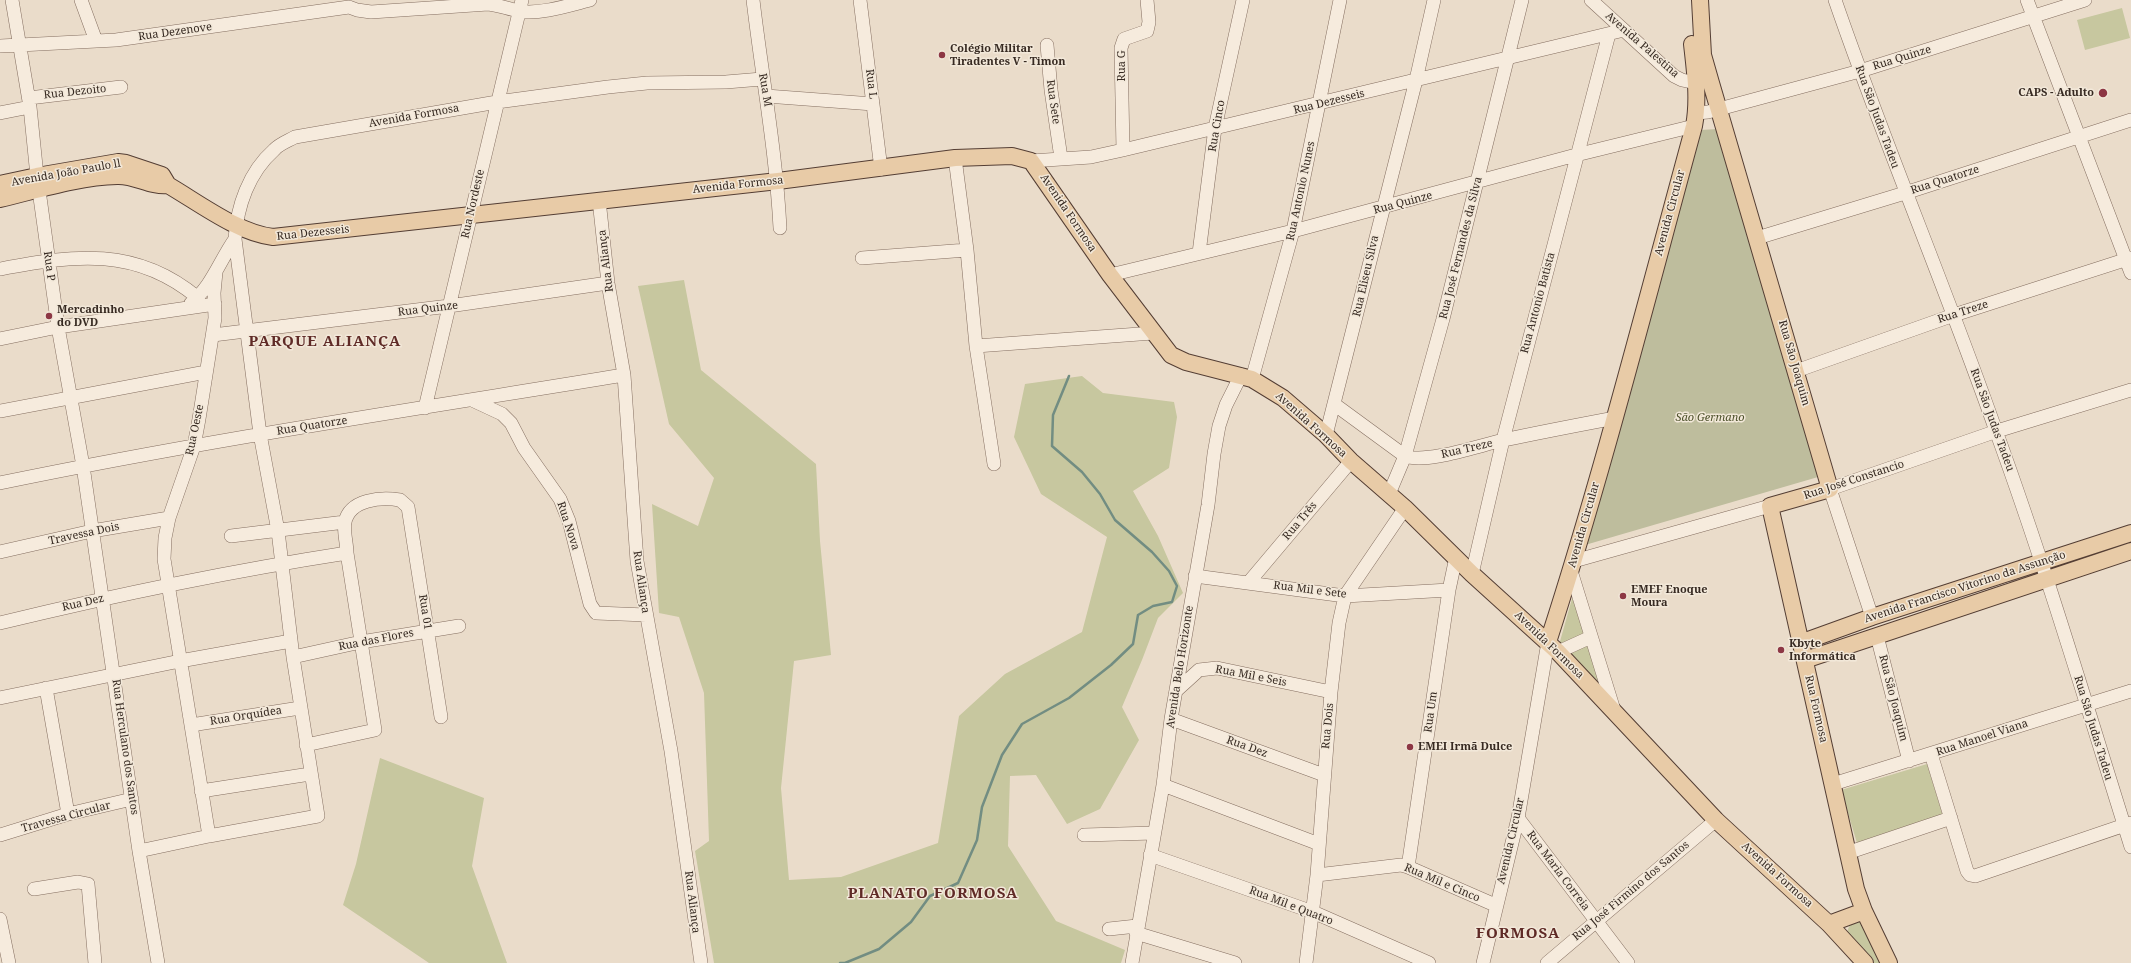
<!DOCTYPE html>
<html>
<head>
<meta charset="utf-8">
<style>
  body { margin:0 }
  canvas { display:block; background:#eadcca }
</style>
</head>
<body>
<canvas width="2131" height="963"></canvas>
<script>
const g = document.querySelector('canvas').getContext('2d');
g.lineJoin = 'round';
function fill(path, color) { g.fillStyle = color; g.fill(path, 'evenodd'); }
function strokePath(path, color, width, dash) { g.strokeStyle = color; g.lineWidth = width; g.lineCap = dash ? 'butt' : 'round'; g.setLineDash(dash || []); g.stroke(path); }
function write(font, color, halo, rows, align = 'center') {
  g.font = font + ' "Noto Serif",serif'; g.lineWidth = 3; g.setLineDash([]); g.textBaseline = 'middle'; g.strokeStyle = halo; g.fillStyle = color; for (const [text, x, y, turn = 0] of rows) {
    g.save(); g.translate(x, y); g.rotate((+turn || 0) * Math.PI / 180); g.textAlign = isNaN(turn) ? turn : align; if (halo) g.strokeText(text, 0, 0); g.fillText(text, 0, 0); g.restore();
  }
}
const green = new Path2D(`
  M2122 8 2130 38 2085 50 2077 20Z
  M684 280 701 370 816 464 820 541 831 655 794 661 781 788 789 880 841 877 938 843 959 716 1005 674 1082 632 1107 537 1041 494 1014 437 1025 384 1082 376 1103 393 1174 402 1177 417 1169 468 1133 491 1158 536 1183 593 1158 618 1142 660 1122 707 1139 740 1100 809 1067 824 1036 775 1010 776 1008 846 1056 921 1125 950 1121 963H714L695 851 709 841 704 693 679 617 659 613 652 504 698 526 714 478 669 424 638 286Z
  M1573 595 1599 684 1559 645Z
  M380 758 484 798 472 866 507 963H429L343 905 356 864Z
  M1927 764 1943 816 1857 843 1841 790Z
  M1860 922 1865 925 1884 963H1868L1847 934C1848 926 1851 922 1860 922Z`);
const cemetery = new Path2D(`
  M1718 129 1818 477 1585 545 1700 130Z`);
const stream = new Path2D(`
  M840 963H845L879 949 911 922 930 896 958 883 977 840 982 807 1002 755 1022 724 1069 698 1111 665 1133 644 1138 615 1153 606 1172 602 1177 586 1169 571 1152 552 1115 520 1100 494 1082 472 1052 446 1053 415 1069 376`);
const minor = new Path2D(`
  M12 0 30 107 37 176 58 327 83 466 139 851 158 963
  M81 0 96 41
  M753 0C762 76 776 151 780 228
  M860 0 881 169
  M1591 0 1674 76 1682 80 1696 83
  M1835 0C1885 145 1945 286 1996 431 2046 568 2087 707 2131 847
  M2027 0 2131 273
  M349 7 357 10 371 12 488 4C499 5 508 9 519 11 539 15 570 5 590 0
  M1047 45 1051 90 1061 158
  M0 46 116 40 349 7
  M766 96 873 104
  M29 98 121 87
  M0 113 30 107
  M1696 113 1708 112 1860 71 2085 0
  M1123 150 1121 48 1124 39 1147 31 1149 22 1147 0
  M955 158 967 250 976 346 994 464
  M1031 161 1091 157 1123 150 1624 30
  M599 200 608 283 624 375 637 561 671 751 701 963
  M1757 238 1905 193 2131 120
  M1199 253 1215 128 1243 0
  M862 258 967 250
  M0 269C74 255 136 246 198 298
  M1110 275 1293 231 1576 155 1694 126
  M191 303C212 286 220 260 235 239
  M213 335 449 306 608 283
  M0 339 58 327 215 304
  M976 346 1153 333
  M1796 371 1954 315 2131 258
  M1252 379 1293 231 1340 0
  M472 400 502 414 511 423 524 448 560 499 569 521 590 604 596 613 646 615
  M1334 404 1405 456C1427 464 1480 445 1504 440 1541 432 1578 425 1615 418
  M425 408 522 0
  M0 411 206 372
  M1326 435 1416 80 1434 0
  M0 483C207 440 416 409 624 375
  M1389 494 1405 456 1443 319 1522 0
  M231 536 345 522
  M0 552 92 531 169 518
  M347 553C347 544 343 530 345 522 350 499 381 497 400 500L408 507 441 717
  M1574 561 1770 506
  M1571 571 1614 710
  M1472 574 1503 440 1609 34
  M1195 576 1345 596 1449 590
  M1249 582 1351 461
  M1872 617 1830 489 1997 431 2131 390
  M0 623C115 595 231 571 347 553L375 730 306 745
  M1877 636 1909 761
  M1558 652 1591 637
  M293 657 361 642 459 626
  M46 688 68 814
  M1177 690 1199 670 1217 668 1331 692
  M0 698 180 661 291 641
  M1171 719 1324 775
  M191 725 300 708
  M1931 754 1967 871 1970 875 1975 876 2131 823
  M1833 784 2131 691
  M1163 785 1319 844
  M201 791 310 774
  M1518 818 1628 963
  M0 835 68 814 132 799
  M1084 835 1154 833
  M209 836 164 559 165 538 169 518 194 446 199 419 215 318 214 293 216 272
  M139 851 209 836 318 816 293 657 278 531 260 434 235 239C237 206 249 172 274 150 279 144 288 141 295 137L497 102 608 87 647 83 726 82 762 79
  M1847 853 1951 818
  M1150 855 1313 912 1429 963
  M1408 867 1449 590 1456 557
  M1317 875 1401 865 1408 867 1495 905
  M34 889 78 882 88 884 95 963
  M0 919 9 963
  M1109 929 1137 926
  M1136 933 1235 963
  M1132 963 1163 785 1171 719 1208 505 1214 454 1219 426 1226 405 1241 375
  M1306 963 1317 875 1331 692 1339 623 1345 596 1405 508
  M1483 963 1518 818 1548 642
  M1547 963 1716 820`);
const major = new Path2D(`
  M1700 0 1703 55 1711 83 1830 489 1770 506 1856 889 1864 911 1889 963
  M0 184 37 176 118 162 126 163 162 175 168 185
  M168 185C199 203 238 233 273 237L778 181 955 158 1012 156 1031 161 1110 275 1171 355 1186 362 1252 379 1283 398 1326 435 1351 461 1405 508 1472 574 1558 652 1716 820 1829 924 1865 963
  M0 199C38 190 78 177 117 176 135 175 150 187 168 185
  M1548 642C1603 472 1647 298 1694 126 1699 99 1695 71 1692 44
  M1800 643 1872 617 2131 533
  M1805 660 2131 551
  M1829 924 1864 911`);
const markers = [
  [942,55,4,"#8d3744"],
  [2103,93,5,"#8d3744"],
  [49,316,4,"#8d3744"],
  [1623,596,4,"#8d3744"],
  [1781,650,4,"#8d3744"],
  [1410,747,4,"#8d3744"]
];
const streetNames = [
  ["Rua Dezenove",175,32,-8],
  ["Avenida Palestina",1642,45,41],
  ["Rua Quinze",1902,58,-17],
  ["Rua G",1122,66,-90],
  ["Rua L",871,84,83],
  ["Rua M",765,90,80],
  ["Rua Dezoito",75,92,-6],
  ["Rua Sete",1053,102,82],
  ["Rua Dezesseis",1329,102,-14],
  ["Avenida Formosa",414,116,-10],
  ["Rua São Judas Tadeu",1877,117,70],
  ["Rua Cinco",1217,126,-80],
  ["Avenida João Paulo ll",66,173,-10],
  ["Rua Quatorze",1945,180,-18],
  ["Avenida Formosa",738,185,-6],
  ["Rua Antonio Nunes",1301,191,-78],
  ["Rua Quinze",1403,203,-15],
  ["Rua Nordeste",473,204,-77],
  ["Avenida Formosa",1068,213,56],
  ["Avenida Circular",1670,213,-75],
  ["Rua Dezesseis",313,233,-6],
  ["Rua José Fernandes da Silva",1461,248,-76],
  ["Rua Aliança",606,261,-97],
  ["Rua P",49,266,82],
  ["Rua Eliseu Silva",1366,276,-77],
  ["Rua Antonio Batista",1538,303,-75],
  ["Rua Quinze",428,309,-7],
  ["Rua Treze",1963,312,-18],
  ["Rua São Joaquim",1794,363,74],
  ["Rua São Judas Tadeu",1992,420,70],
  ["Avenida Formosa",1311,425,42],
  ["Rua Quatorze",312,426,-9],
  ["Rua Oeste",195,430,-78],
  ["Rua Treze",1467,449,-13],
  ["Rua José Constancio",1854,480,-18],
  ["Rua Três",1300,521,-50],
  ["Avenida Circular",1584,525,-74],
  ["Rua Nova",568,526,72],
  ["Travessa Dois",84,534,-12],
  ["Rua Aliança",641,582,82],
  ["Avenida Francisco Vitorino da Assunção",1965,587,-18],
  ["Rua Mil e Sete",1310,590,7],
  ["Rua Dez",83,603,-13],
  ["Rua 01",425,612,81],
  ["Rua das Flores",376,640,-11],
  ["Avenida Formosa",1549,645,44],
  ["Avenida Belo Horizonte",1180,667,-81],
  ["Rua Mil e Seis",1251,676,11],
  ["Rua São Joaquim",1893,698,76],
  ["Rua Formosa",1816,709,77],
  ["Rua Um",1431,712,-82],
  ["Rua Orquídea",246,716,-9],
  ["Rua Dois",1328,726,-85],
  ["Rua São Judas Tadeu",2093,728,73],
  ["Rua Manoel Viana",1982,738,-18],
  ["Rua Herculano dos Santos",125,747,82],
  ["Rua Dez",1247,747,20],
  ["Travessa Circular",66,817,-15],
  ["Avenida Circular",1511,841,-77],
  ["Rua Maria Correia",1558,871,53],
  ["Avenida Formosa",1777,875,42],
  ["Rua Mil e Cinco",1442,883,23],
  ["Rua José Firmino dos Santos",1631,891,-40],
  ["Rua Aliança",692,902,83],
  ["Rua Mil e Quatro",1291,906,21]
];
const poiNames = [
  ["Colégio Militar",950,49],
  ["Tiradentes V - Timon",950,62],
  ["CAPS - Adulto",2094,93,"right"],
  ["Mercadinho",57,310],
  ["do DVD",57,323],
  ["EMEF Enoque",1631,590],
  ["Moura",1631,603],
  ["Kbyte",1789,644],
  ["Informática",1789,657],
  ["EMEI Irmã Dulce",1418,747]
];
const parkNames = [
  ["São Germano",1710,418]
];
const districtNames = [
  ["PARQUE ALIANÇA",325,342],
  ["PLANATO FORMOSA",933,894],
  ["FORMOSA",1518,934]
];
fill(green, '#c7c79f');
fill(cemetery, '#bebd9d');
strokePath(stream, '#728d82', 2.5);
strokePath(minor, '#856f61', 14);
strokePath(major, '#543e34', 18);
strokePath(minor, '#f6ebdd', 13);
strokePath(major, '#e8cba7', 16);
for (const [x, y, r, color] of markers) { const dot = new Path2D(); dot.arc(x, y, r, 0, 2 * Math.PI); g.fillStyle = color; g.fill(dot); strokePath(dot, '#f2e8d9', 1.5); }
write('11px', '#372a22', '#f2e8d9', streetNames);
write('bold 11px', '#372a22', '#f2e8d9', poiNames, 'left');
write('italic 11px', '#4d512b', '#f2e8d9', parkNames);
g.letterSpacing = '1px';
write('bold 15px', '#5f2a26', '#f2e8d9', districtNames);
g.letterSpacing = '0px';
</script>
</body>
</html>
